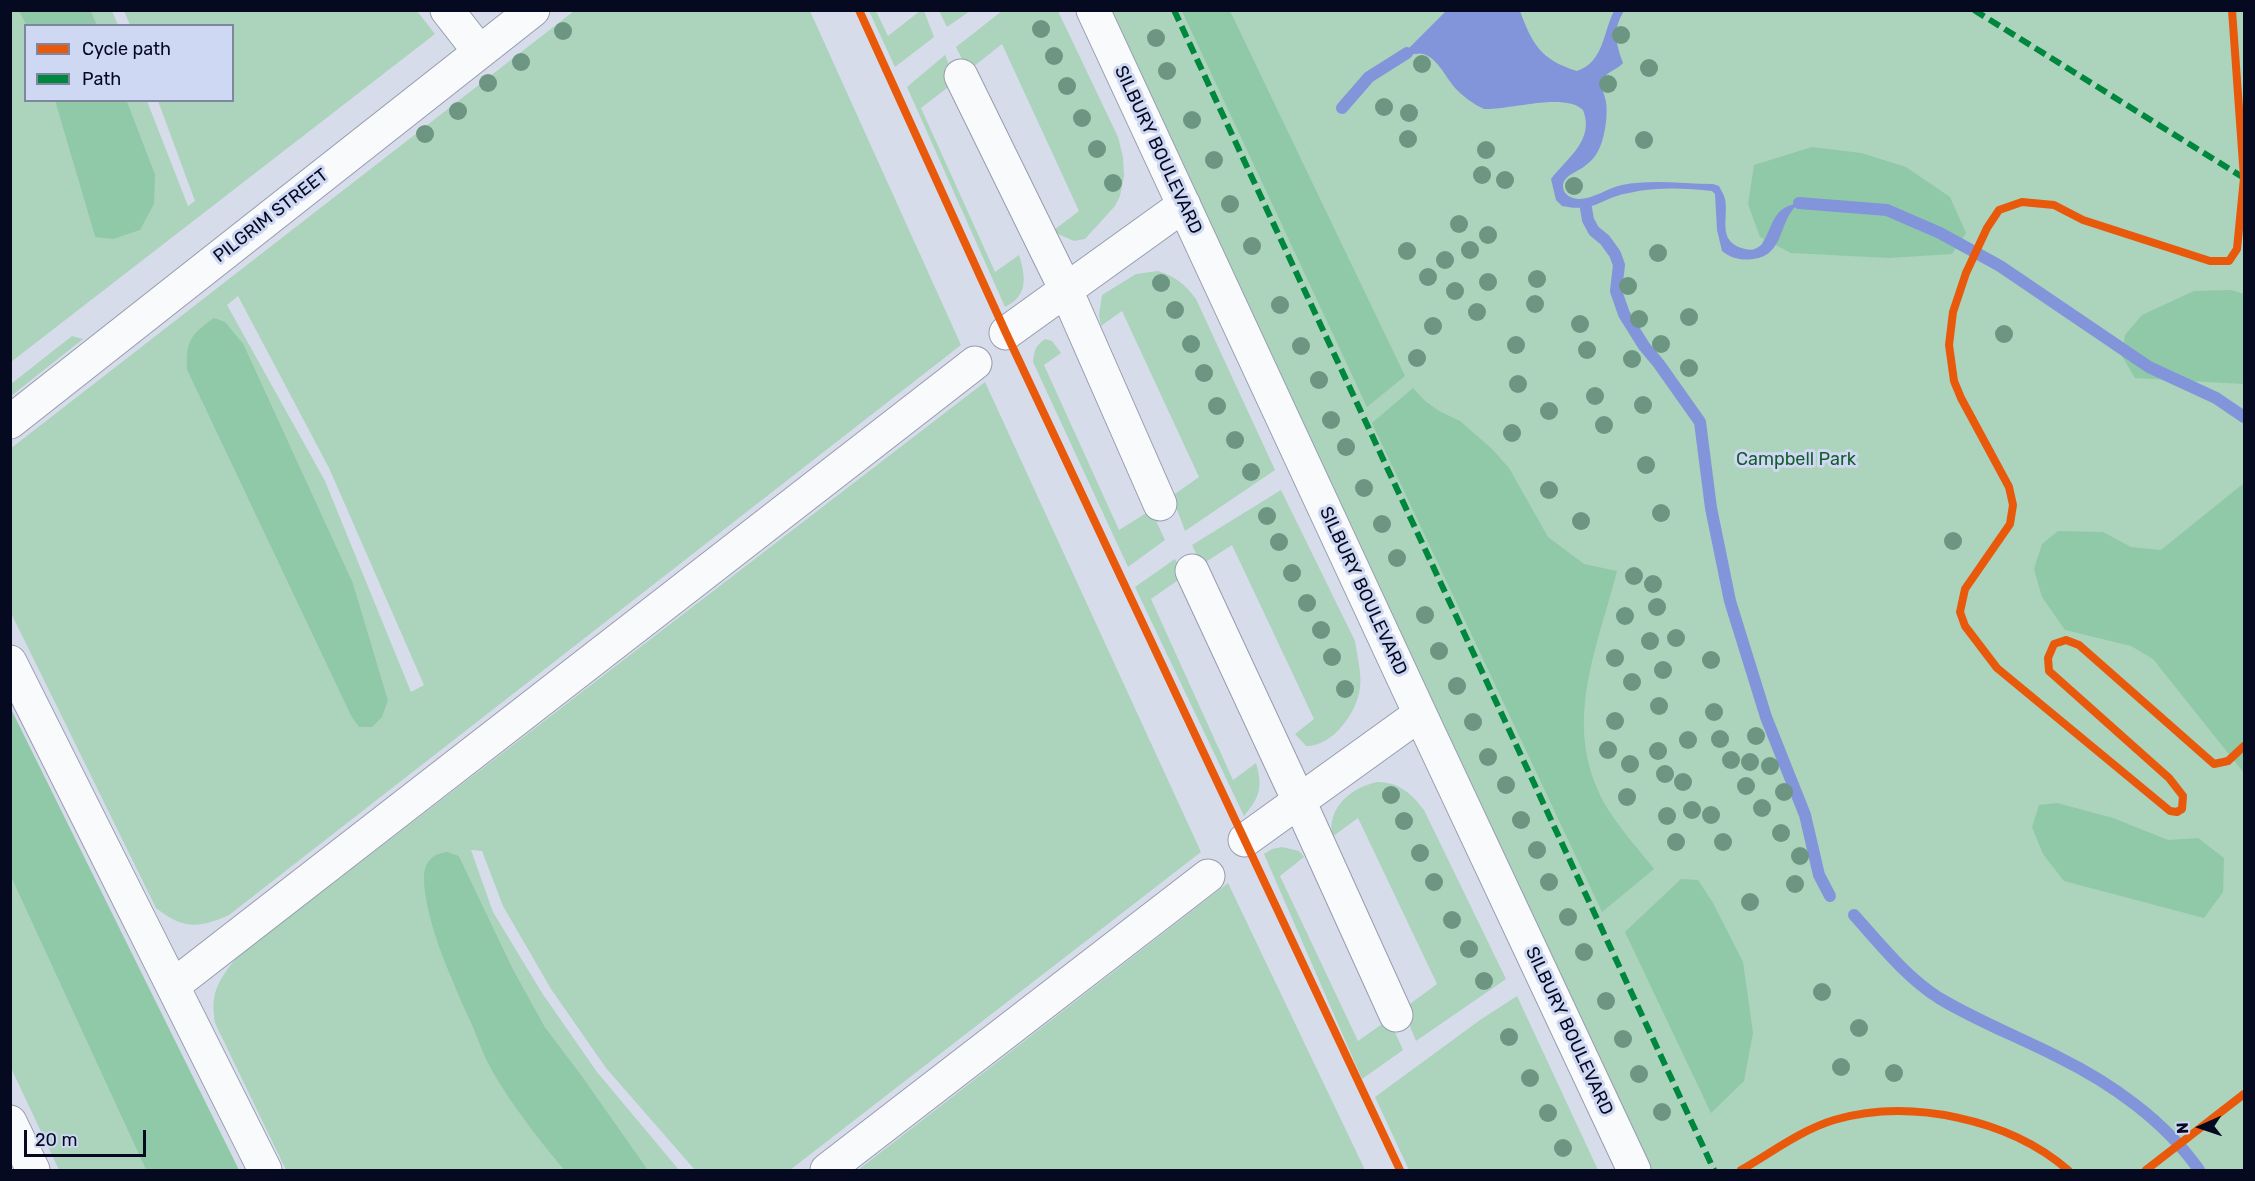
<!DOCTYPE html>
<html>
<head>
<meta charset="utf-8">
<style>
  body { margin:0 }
  #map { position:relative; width:2255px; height:1181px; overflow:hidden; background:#d7dceb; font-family:Rubik,sans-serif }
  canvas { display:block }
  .frame { position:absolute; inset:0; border:12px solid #060a21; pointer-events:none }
  .legend { position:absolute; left:24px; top:24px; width:210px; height:78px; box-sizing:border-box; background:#cfd8f3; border:2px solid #7f869f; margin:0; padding:8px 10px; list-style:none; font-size:18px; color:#060a21 }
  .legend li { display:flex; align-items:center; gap:12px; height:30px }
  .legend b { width:30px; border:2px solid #7f869f }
  .north { position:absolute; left:2171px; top:1097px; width:60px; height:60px; -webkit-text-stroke:4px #cfd8f3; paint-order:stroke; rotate:267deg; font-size:16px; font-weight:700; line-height:24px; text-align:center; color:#060a21 }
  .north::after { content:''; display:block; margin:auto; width:21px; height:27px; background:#060a21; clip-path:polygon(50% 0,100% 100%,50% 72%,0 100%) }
  .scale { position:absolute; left:24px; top:1130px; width:122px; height:27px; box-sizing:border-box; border:3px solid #060a21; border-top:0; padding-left:8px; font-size:18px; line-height:21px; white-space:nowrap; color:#060a21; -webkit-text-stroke:4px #cfd8f3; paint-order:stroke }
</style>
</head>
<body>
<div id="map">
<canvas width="2255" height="1181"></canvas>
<div class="frame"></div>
<ul class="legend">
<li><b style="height:8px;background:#e8590c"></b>Cycle path</li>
<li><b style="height:8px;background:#00873e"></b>Path</li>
</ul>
<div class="north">N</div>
<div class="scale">20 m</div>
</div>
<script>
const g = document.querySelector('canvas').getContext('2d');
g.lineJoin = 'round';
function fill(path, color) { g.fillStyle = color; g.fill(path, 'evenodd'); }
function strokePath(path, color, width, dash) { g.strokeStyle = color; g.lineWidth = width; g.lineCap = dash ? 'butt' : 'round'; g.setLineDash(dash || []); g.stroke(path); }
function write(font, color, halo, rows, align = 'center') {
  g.font = font + ' Rubik,sans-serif'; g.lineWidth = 6; g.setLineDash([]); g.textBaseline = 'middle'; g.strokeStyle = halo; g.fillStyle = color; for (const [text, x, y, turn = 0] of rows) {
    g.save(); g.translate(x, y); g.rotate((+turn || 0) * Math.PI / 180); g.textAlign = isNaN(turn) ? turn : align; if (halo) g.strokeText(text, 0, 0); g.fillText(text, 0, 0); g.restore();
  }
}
const green = new Path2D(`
  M11 11H19L26 25V100L55 101 95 237 155 174 127 101H147L188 206 195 201 158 101 232 100V26L130 25 124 11H417L435 34 11 362Z
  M91 11H112L118 25H97Z
  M574 11H810L961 345 229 915C198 929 183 929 156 908L11 613 10 449ZM238 296 329 468 424 685 411 692 325 481 227 305ZM244 345 353 583 388 700 359 726 351 716 187 370Z
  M869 11H876L888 36 920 11H924L934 37 895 67Z
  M939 11H970L947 27Z
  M1002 11H1058L1118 137 1123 157 1124 176 1120 196 1115 206 1085 239 1074 241 1056 233 1054 230 1079 211 1002 44 968 71 956 47Z
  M1093 11H2244V1170H1634Z
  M945 55 956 81 921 108 995 272 1019 255C1026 277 1028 296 1005 307L907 87Z
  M1158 271C1176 277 1185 284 1196 299L1275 470 1185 531 1172 496 1199 477 1122 311 1101 326 1099 315 1102 295 1136 274Z
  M72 336 83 339 11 396V384Z
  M1045 339 1052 341 1061 353 1044 365 1119 530 1151 510 1165 540 1128 567 1033 362C1034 351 1035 346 1045 339Z
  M985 382 1201 852 790 1170H695L606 1068 551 989 503 906 482 851 471 850 493 912 542 993 597 1072 679 1170H648L582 1076 545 1027 513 969 459 856 448 852 430 915 451 978 490 1067 541 1141 564 1170H286L215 1023C210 993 218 981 236 958Z
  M1281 490 1355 641C1357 656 1362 673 1360 688 1357 713 1332 747 1306 746L1295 734 1314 719 1232 545 1201 565 1192 545Z
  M1175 559 1184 576 1151 599 1233 780 1256 763C1263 787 1260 797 1244 816L1135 587Z
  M1377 782C1399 782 1411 793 1424 810L1506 979 1416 1041 1403 1009 1437 984 1358 818 1332 837C1327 808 1350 788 1377 782Z
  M1282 847 1299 851 1304 857 1280 876 1358 1041 1389 1019 1403 1050 1362 1079 1264 854 1272 849Z
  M10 877H11L146 1170H59L11 1068Z
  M1228 883 1365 1170H858Z
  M1517 996 1598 1170H1409L1375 1097 1480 1020Z`);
const forest = new Path2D(`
  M19 11H91L97 25H26Z
  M1182 11H1230L1405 376 1367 407Z
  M55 101H127L155 174 154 204 140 230 113 239 95 237Z
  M1812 147 1861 153 1906 167 1950 197 1966 233 1952 254 1889 258 1791 253 1760 237 1748 204 1754 165Z
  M2231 290 2244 294V384L2135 378 2122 356 2125 335 2142 315 2194 291Z
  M214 318 225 322 244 345 353 583 388 700 382 717 372 727H359L351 716 187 370C186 341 190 335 214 318Z
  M1413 388 1425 401 1439 411 1460 421 1492 449 1509 468 1548 537 1584 564 1617 571C1596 653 1559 730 1609 811 1622 831 1639 850 1654 869L1602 912 1372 423Z
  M2244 483V773L2153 659 2131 646 2065 630 2042 597 2034 569 2042 544 2058 531 2103 532 2131 547 2161 550Z
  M10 709H11L239 1170H146L11 877Z
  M2057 803 2113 818 2168 840 2198 838 2224 858 2223 892 2204 918 2064 881 2043 854 2032 827 2039 805Z
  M448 852 459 856 513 969 545 1027 582 1076 648 1170H564C539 1140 509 1101 490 1067 482 1052 477 1036 470 1021 453 983 424 919 424 878 424 862 433 853 448 852Z
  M1681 879 1698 880 1713 903 1743 962 1753 1033 1744 1081 1711 1113 1625 932Z`);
const water = new Path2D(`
  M1446 11H1520C1532 44 1541 60 1577 71 1604 62 1603 32 1614 11H1624C1612 30 1616 43 1623 63 1618 70 1606 71 1603 80 1600 87 1605 95 1606 102 1608 115 1605 135 1600 147 1597 154 1592 161 1586 165 1580 171 1563 175 1563 186 1563 194 1571 199 1579 199 1594 199 1607 188 1622 185 1652 179 1683 184 1713 184L1719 186C1721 190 1724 195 1725 199 1729 219 1716 242 1745 249 1752 251 1757 249 1762 244 1774 225 1772 207 1799 203 1777 221 1786 255 1753 259 1741 261 1731 258 1722 251L1717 230 1715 194 1712 191C1684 188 1656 187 1629 193 1599 198 1597 213 1562 206L1556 200 1551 179C1567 158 1595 140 1583 110 1565 92 1510 110 1484 109 1475 105 1465 98 1457 90 1444 77 1433 44 1409 56L1406 51Z`);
const stream = new Path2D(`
  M1342 108 1369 77 1407 53
  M1799 203 1887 210 1940 233 2000 266 2149 367 2216 398 2244 417
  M1586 208 1588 220 1594 231 1605 240 1615 254 1619 265 1616 291 1624 314 1644 346 1659 364 1700 422 1711 508 1730 601 1766 717 1805 815 1819 875 1830 896
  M1854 915C1880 944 1906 977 1939 998 1977 1021 2019 1037 2058 1057 2111 1083 2165 1121 2199 1170`);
const minor = new Path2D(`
  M447 10 479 51
  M1093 10 1420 714 1634 1170
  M961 76 1066 290 1160 504
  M1006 333 1184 205
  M10 422 533 10
  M1192 571 1299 801 1396 1015
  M10 662 265 1170
  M1245 840 1420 714
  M174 985 975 363
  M827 1170 1208 876`);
const major = new Path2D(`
  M10 1122 33 1170`);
const quiet = new Path2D(`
  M1174 10 1714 1170
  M1974 10 2244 178`);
const cycleway = new Path2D(`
  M859 10 1006 333 1400 1170
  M2232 10 2244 178 2237 249 2229 261H2210L2083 220 2054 205 2022 202 1999 210 1987 228 1966 273 1953 312 1949 345 1954 381 1961 398 2009 487 2013 505 2010 524 1965 589 1960 612 1965 626 1997 668 2170 811 2177 812 2182 809 2183 796 2169 778 2049 671 2048 658 2054 644 2066 640 2079 645 2214 764 2228 761 2244 746
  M1741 1170C1771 1153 1801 1130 1834 1120 1910 1098 2009 1119 2068 1170
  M2146 1170 2244 1094`);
const trees = [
  [1041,29],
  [563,31],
  [1621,35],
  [1156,38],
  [1054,56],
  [521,62],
  [1422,64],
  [1649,68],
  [1167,71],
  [488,83],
  [1608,84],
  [1067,86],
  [1384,107],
  [458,111],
  [1409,113],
  [1082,118],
  [1192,120],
  [425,134],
  [1408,139],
  [1644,140],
  [1097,149],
  [1486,150],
  [1214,160],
  [1482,175],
  [1505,180],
  [1113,183],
  [1574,186],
  [1230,204],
  [1459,224],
  [1488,235],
  [1252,246],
  [1470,250],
  [1407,251],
  [1658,253],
  [1445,260],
  [1428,277],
  [1537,279],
  [1488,282],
  [1161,283],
  [1628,286],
  [1455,291],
  [1535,304],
  [1280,305],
  [1175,310],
  [1477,312],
  [1689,317],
  [1639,319],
  [1580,324],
  [1433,326],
  [2004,334],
  [1191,344],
  [1661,344],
  [1516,345],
  [1301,346],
  [1587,350],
  [1417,358],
  [1632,359],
  [1689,368],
  [1204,373],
  [1319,380],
  [1518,384],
  [1595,396],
  [1643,405],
  [1217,406],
  [1549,411],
  [1331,420],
  [1604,425],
  [1512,433],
  [1235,440],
  [1346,447],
  [1646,465],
  [1251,472],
  [1364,488],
  [1549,490],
  [1661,513],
  [1267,516],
  [1581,521],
  [1382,524],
  [1953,541],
  [1279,542],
  [1397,558],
  [1292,573],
  [1634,576],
  [1653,584],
  [1307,603],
  [1657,607],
  [1425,615],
  [1625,616],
  [1321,630],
  [1676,638],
  [1650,641],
  [1439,651],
  [1332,657],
  [1615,658],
  [1711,660],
  [1663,670],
  [1632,682],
  [1457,686],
  [1345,689],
  [1659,706],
  [1714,712],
  [1615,721],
  [1473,722],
  [1756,736],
  [1720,739],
  [1688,740],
  [1608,750],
  [1658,751],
  [1488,757],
  [1731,760],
  [1750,762],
  [1630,764],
  [1770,766],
  [1665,774],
  [1683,782],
  [1506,785],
  [1746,786],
  [1784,792],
  [1391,795],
  [1627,797],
  [1762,808],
  [1692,810],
  [1711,815],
  [1667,816],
  [1521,820],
  [1404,821],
  [1781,833],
  [1676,842],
  [1723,842],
  [1537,850],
  [1420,853],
  [1800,856],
  [1434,882],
  [1549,882],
  [1795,884],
  [1750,902],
  [1568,917],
  [1452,920],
  [1469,949],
  [1584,952],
  [1484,981],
  [1822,992],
  [1606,1001],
  [1859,1028],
  [1509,1037],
  [1623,1039],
  [1841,1067],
  [1894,1073],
  [1639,1074],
  [1530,1078],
  [1662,1112],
  [1548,1113],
  [1563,1148]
];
const streetNames = [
  ["SILBURY BOULEVARD",1158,150,65],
  ["PILGRIM STREET",271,216,-38],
  ["SILBURY BOULEVARD",1363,591,65],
  ["SILBURY BOULEVARD",1569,1031,65]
];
const parkNames = [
  ["Campbell Park",1796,460]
];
fill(green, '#acd3bc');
fill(forest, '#90c9a7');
fill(water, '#8295da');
strokePath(stream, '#8295da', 12);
strokePath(minor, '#969cad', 35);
strokePath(major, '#969cad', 35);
strokePath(minor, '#f9fafc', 33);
strokePath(major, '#f9fafc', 33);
strokePath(quiet, '#00873e', 6, [12, 6]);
strokePath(cycleway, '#e8590c', 8);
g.fillStyle = '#6d9682';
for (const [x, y] of trees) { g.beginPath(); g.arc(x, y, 9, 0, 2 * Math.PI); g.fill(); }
write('18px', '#060a21', '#cfd8f3', streetNames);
write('18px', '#165d2d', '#cfd8f3', parkNames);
</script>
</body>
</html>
